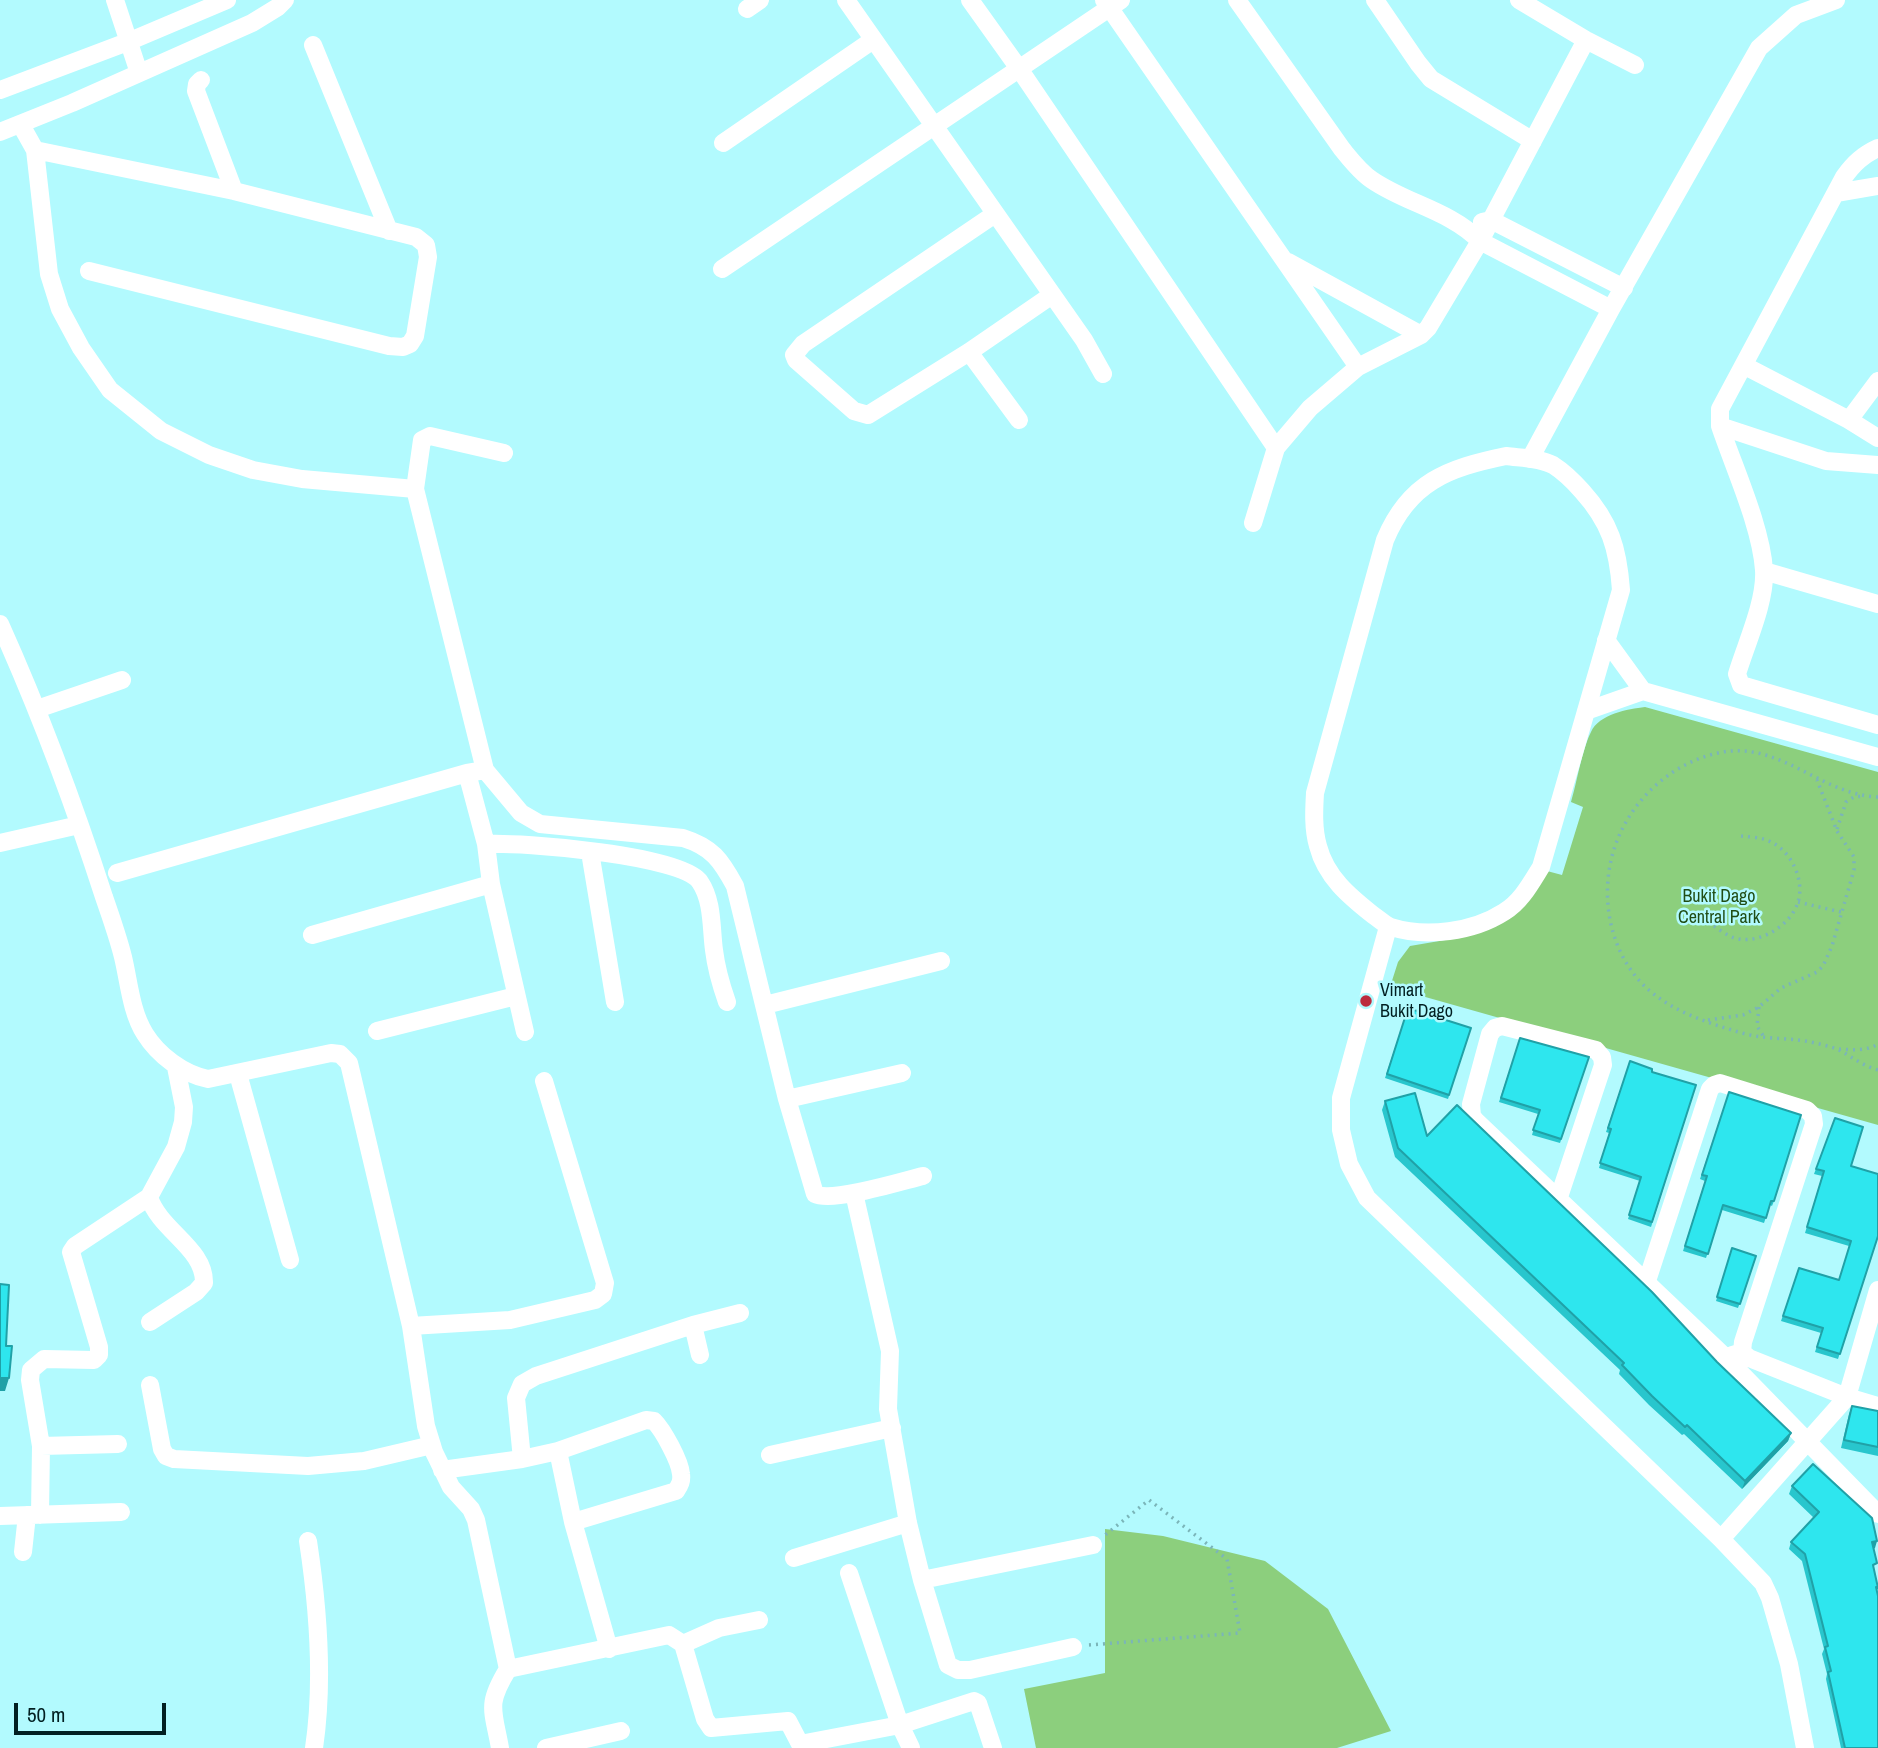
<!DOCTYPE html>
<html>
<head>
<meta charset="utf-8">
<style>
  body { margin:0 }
  #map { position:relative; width:1878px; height:1748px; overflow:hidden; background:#b2fafe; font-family:"Archivo Narrow",sans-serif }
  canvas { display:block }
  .scale { position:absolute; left:14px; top:1703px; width:152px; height:32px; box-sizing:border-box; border:4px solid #021f21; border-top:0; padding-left:9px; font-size:21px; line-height:24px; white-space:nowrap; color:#021f21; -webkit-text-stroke:5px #b2fafe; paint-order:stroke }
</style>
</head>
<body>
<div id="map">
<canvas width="1878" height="1748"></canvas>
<div class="scale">50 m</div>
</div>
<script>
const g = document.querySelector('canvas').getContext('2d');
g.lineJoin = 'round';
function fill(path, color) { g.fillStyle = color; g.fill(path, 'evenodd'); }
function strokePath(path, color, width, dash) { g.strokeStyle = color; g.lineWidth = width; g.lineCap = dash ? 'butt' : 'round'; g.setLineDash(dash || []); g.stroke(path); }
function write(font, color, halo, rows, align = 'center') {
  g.font = font + ' "Archivo Narrow",sans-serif'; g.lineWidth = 5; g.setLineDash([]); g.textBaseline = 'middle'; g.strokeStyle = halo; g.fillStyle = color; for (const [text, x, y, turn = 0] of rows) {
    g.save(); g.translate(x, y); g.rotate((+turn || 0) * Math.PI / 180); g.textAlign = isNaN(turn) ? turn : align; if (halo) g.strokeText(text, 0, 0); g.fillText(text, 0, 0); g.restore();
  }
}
const green = new Path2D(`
  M1645 707 1878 772V1125L1390 987 1398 962 1410 946 1457 938 1547 871 1562 875 1583 807 1571 802C1577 782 1582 750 1591 732 1599 714 1628 709 1645 707Z
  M1105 1529 1163 1536 1265 1561 1328 1609 1391 1731 1337 1748H1036L1024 1689 1105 1673Z`);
const path = new Path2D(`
  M1878 797C1822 795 1781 742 1723 752 1677 760 1637 794 1619 836 1596 888 1607 959 1655 995 1680 1014 1711 1024 1742 1033 1766 1040 1791 1037 1815 1043 1824 1045 1833 1047 1841 1051 1853 1058 1864 1066 1878 1070
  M1837 829 1846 802 1854 797 1864 796
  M1798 902 1841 912
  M1714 926C1721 931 1729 937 1738 939 1762 943 1791 925 1798 902 1805 880 1791 851 1771 842 1762 837 1750 837 1740 836
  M1759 1007 1757 1026 1764 1037
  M1708 1020 1743 1015 1759 1007 1781 988 1817 972 1823 966 1832 946 1854 870V857L1837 831 1817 780
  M1839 1049C1852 1050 1867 1051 1878 1044
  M1089 1645 1240 1633 1227 1559 1149 1500 1105 1535`);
const minor = new Path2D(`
  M115 0 139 73
  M846 0 1084 340 1103 374
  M970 0 1020 70 1276 448
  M1104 0 1358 367
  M1237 0 1342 149C1351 160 1360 172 1372 180 1407 204 1449 210 1480 241L1611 309
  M1375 0 1418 63 1431 79 1533 141
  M1519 0 1586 40 1635 65
  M747 9 760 0
  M313 45 389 231
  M201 80 197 84 196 91 234 191
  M0 90 130 41 227 0
  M21 125 35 150 49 274 60 309 81 348 110 390 161 431 209 455 253 470 302 479 415 489
  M0 132 72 103 252 23 278 7 285 0
  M723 143 873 40
  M1878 148C1863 155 1854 163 1844 177L1720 409V426C1734 468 1761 526 1764 570 1766 601 1746 644 1737 674L1741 685 1878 725
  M35 150 234 191 416 237 426 245 428 257 415 336 410 344 403 347 389 346 89 271
  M1836 193 1878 186
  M995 214 803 344 794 355 796 360 854 411 868 415 969 352 1052 295
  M1482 222 1491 220 1624 288
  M1288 262 1421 335
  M722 269 1121 0
  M969 352 1019 420
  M1745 366 1849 420 1878 438
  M1849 420 1878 381
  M1720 426 1826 461 1878 465
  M504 453 430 436 422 440 415 489 485 770 521 813 540 824 683 838C712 847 721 860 735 886L787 1099 815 1194C832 1203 902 1181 923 1176
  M1506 456C1521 458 1540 458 1553 465 1564 472 1574 482 1582 491 1610 522 1618 548 1621 590L1541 867C1531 883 1521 902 1504 912 1473 932 1426 938 1391 927 1385 925 1379 919 1373 915 1349 896 1326 877 1318 846 1313 829 1314 810 1315 793L1385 540C1409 482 1448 468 1506 456Z
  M1530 459 1611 309 1759 48 1796 15 1836 0
  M1253 523 1276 448 1310 408 1358 367 1421 335 1428 328 1480 241 1586 40
  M1764 571 1878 604
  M0 624C40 713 74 804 104 897 111 917 118 937 123 957 129 982 131 1012 145 1034 158 1055 183 1074 208 1079L331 1053 340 1054 349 1063 411 1326 426 1426 434 1452 451 1487 471 1509 476 1520 508 1669C486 1705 493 1709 500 1748
  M1606 640 1643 691
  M37 709 122 680
  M1586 711 1643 691 1878 757
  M485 770 467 773 486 844C521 842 683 855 700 882 713 901 711 928 714 950 716 967 721 985 727 1002
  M0 843 79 825
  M486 844 491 884
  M590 852 615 1002
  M117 873 467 773
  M1388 927 1341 1098V1130L1349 1164 1367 1198 1721 1539 1763 1583 1770 1598 1789 1664 1805 1748
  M312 935 491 884 525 1032
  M765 1005 941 961
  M377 1031 516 996
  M238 1074 290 1260
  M787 1099 902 1073
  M854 1193 890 1351 888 1409 908 1523 922 1580 948 1665 958 1670H970L1073 1647
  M149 1197C160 1231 205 1248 204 1283L196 1292 150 1322
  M1558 1200 1603 1065 1602 1057 1596 1050 1502 1026 1495 1028 1490 1034 1471 1104 1472 1116 1475 1120 1725 1357 1878 1514
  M1646 1284 1710 1089 1714 1085 1720 1083 1807 1110 1813 1116 1814 1124 1743 1342 1742 1352
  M693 1325 700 1355
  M411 1326 510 1320 595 1300 603 1294 605 1283 544 1081
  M1732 1355 1742 1352 1749 1358 1847 1397 1878 1406
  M150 1385 162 1449 166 1456 174 1459 308 1466 364 1461 432 1445
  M41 1446 118 1444
  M558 1451 573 1522 609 1649
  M770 1455 892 1428
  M522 1459 516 1398 522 1384 536 1376 693 1325 740 1313
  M442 1470 522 1459 558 1451 646 1420 654 1421C663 1430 680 1461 681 1474 682 1481 680 1485 676 1491L573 1522
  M40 1515 41 1446 30 1380 31 1370 44 1359 94 1360 99 1355V1347L71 1252 75 1246 149 1197 176 1147 183 1122 184 1107 176 1067
  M0 1516 121 1512
  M1721 1539 1847 1397 1878 1290
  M308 1541C318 1607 324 1681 314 1748
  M23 1552 27 1515
  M794 1558 908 1523
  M849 1573 900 1725 911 1748
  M922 1580 1093 1545
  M683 1644 719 1628 759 1620
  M508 1669 669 1635 683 1644 705 1719 711 1728 788 1721 800 1744 900 1725 974 1701 978 1703 993 1748
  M546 1748 621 1731`);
const wall = new Path2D(`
  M1408 1008 1471 1028 1448 1099 1385 1078Z
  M1520 1038 1589 1057 1560 1143 1532 1135 1538 1114 1499 1102Z
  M1630 1061 1652 1072 1696 1085 1651 1227 1628 1219 1640 1181 1599 1168 1609 1133 1606 1132Z
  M1729 1092 1774 1201 1772 1206 1770 1205 1764 1223 1722 1210 1706 1258 1683 1251 1705 1181 1700 1179Z
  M1385 1101 1427 1136 1717 1362 1791 1433 1788 1441 1742 1489 1684 1434 1682 1435 1649 1405 1619 1374 1620 1370 1395 1157 1382 1110Z
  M1835 1118 1851 1166 1878 1236 1838 1359 1815 1352 1821 1333 1781 1321 1799 1268 1839 1280 1849 1246 1805 1233 1822 1176 1814 1174Z
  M1732 1248 1756 1256 1738 1308 1716 1301Z
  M1852 1406 1878 1411V1456L1841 1448 1849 1414Z
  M1792 1486 1875 1548 1873 1549 1874 1571 1878 1588 1877 1591 1878 1748H1841L1826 1679 1827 1674 1822 1654 1824 1649 1802 1561 1789 1549 1791 1542 1814 1518 1789 1494Z`);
const shadedWall = new Path2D(`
  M0 1378H9L5 1391H0Z
  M1791 1433 1788 1441 1742 1489 1745 1481Z
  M1877 1541 1875 1548 1869 1550 1872 1542Z`);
const building = new Path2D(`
  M1408 1008 1471 1028 1449 1095 1387 1074Z
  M1520 1038 1589 1057 1561 1139 1533 1130 1540 1110 1501 1098Z
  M1630 1061 1652 1069V1072L1696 1085 1652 1222 1629 1215 1641 1177 1600 1163 1611 1129 1608 1128Z
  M1729 1092 1801 1115 1774 1201H1771L1766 1218 1723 1205 1708 1254 1685 1246 1707 1176 1702 1175Z
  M1415 1093 1427 1136 1457 1105 1652 1292 1717 1362 1791 1433 1745 1481 1687 1425 1685 1427 1652 1396 1622 1365 1624 1363 1398 1148 1385 1101Z
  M1835 1118 1863 1127 1851 1166 1878 1174V1236L1840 1354 1817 1347 1823 1328 1783 1316 1799 1268 1839 1280 1851 1241 1807 1227 1824 1171 1816 1169Z
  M1732 1248 1756 1256 1740 1304 1717 1297Z
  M0 1284 9 1285 6 1346H12L9 1378H0Z
  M1852 1406 1878 1411V1447L1844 1440Z
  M1813 1464 1872 1518 1877 1541 1872 1542 1877 1563 1873 1565 1878 1588 1876 1587 1878 1596V1748H1845L1828 1672 1831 1671 1825 1647 1828 1646 1805 1554 1791 1542 1819 1512 1792 1486Z`);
const markers = [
  [1366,1001,7,"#bc2b3d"]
];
const parkNames = [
  ["Bukit Dago",1719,897],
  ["Central Park",1719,918]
];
const poiNames = [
  ["Vimart",1380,991],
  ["Bukit Dago",1380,1012]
];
fill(green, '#8ccf7d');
strokePath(path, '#7bb5b9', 3.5, [2, 5]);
strokePath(minor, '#fff', 18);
fill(wall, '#28c6cd');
fill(shadedWall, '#20a1a7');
fill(building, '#2ee6ee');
strokePath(building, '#20a1a7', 2);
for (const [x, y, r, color] of markers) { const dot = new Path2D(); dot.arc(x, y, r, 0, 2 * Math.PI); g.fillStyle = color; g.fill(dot); strokePath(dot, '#b2fafe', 2.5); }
write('18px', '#204d14', '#b2fafe', parkNames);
write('18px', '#021f21', '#b2fafe', poiNames, 'left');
</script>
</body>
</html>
